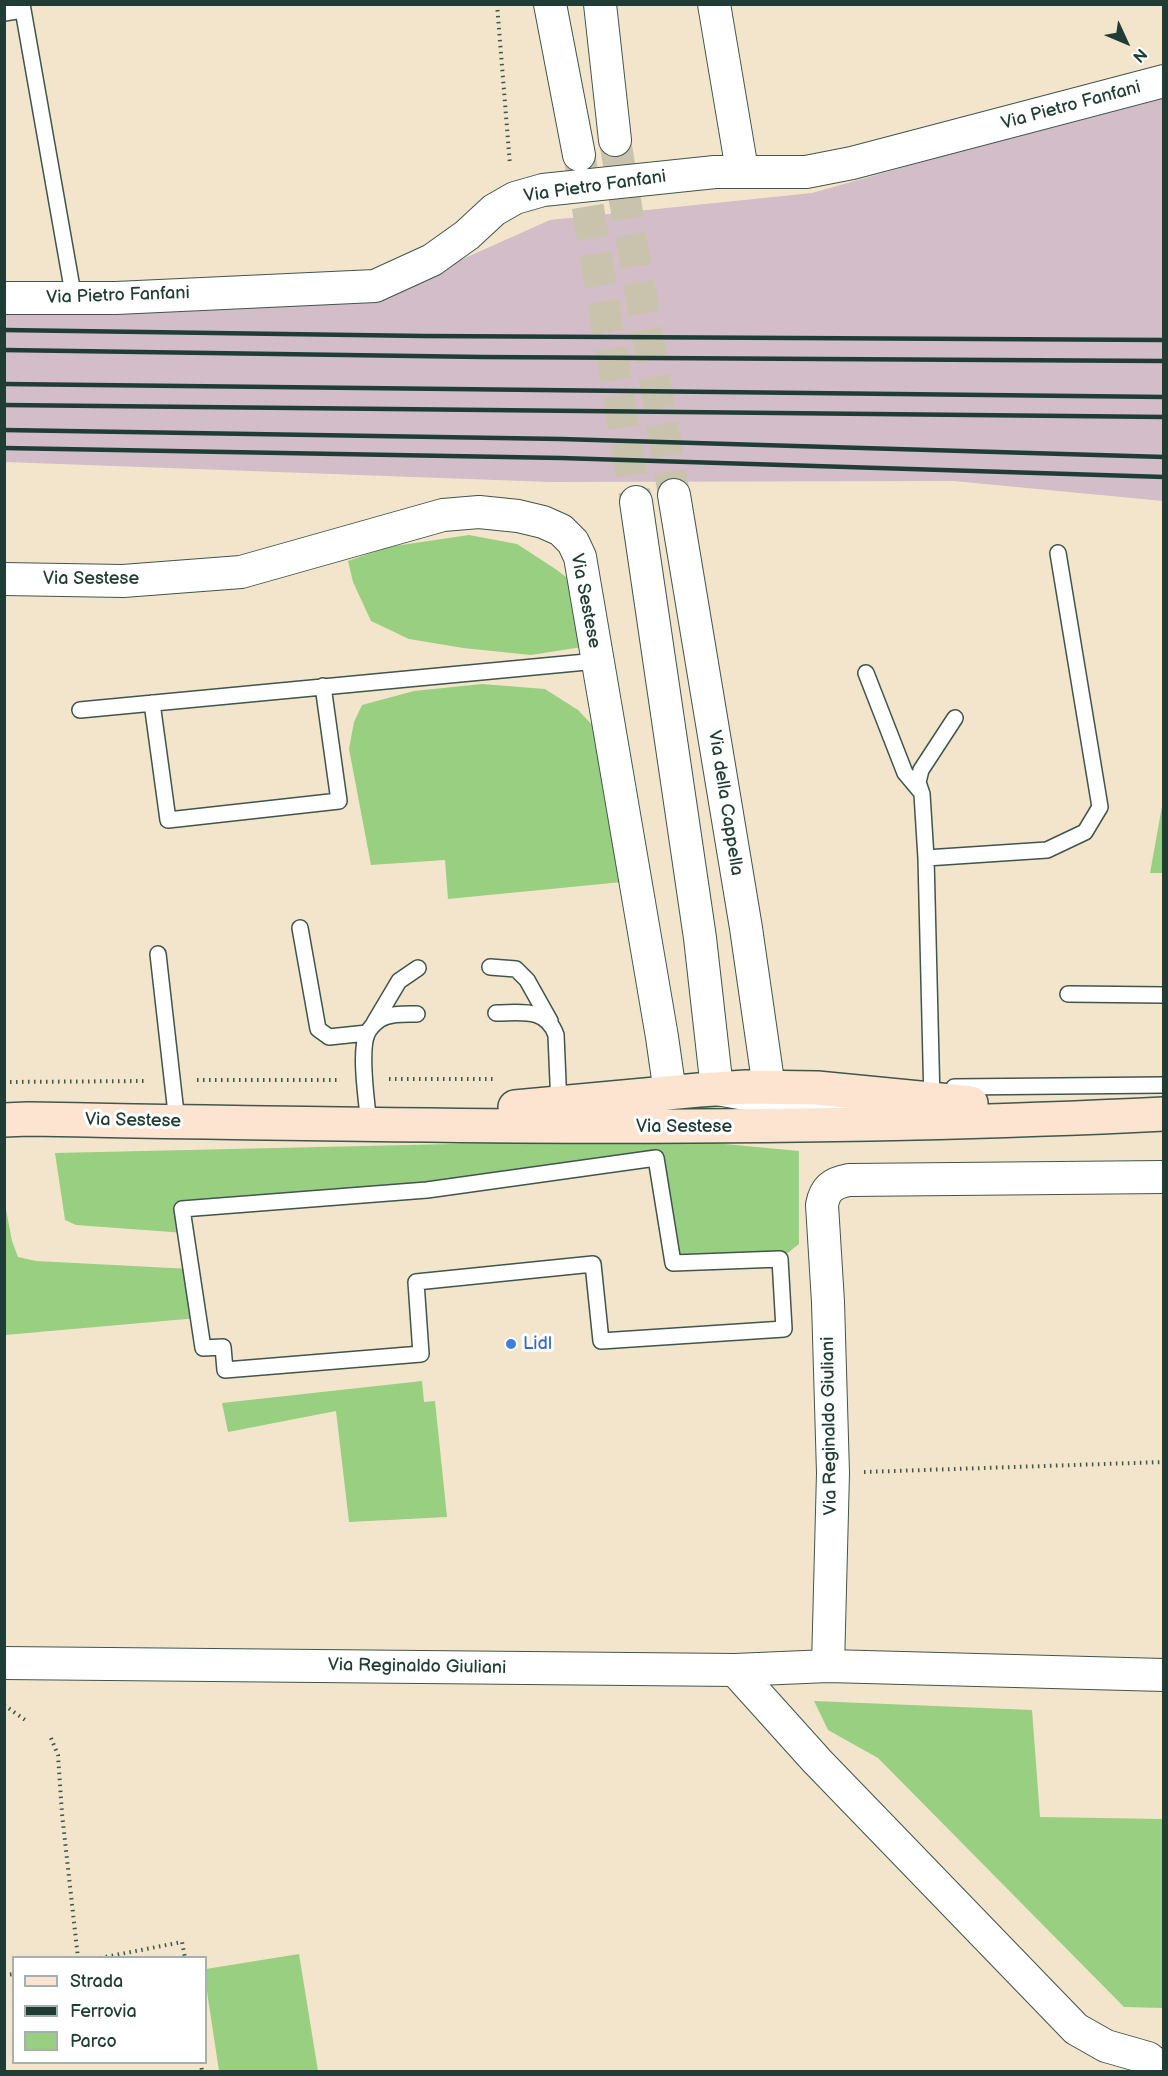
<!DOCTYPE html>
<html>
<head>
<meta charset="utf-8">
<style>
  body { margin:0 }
  #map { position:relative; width:1168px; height:2076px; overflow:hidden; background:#f3e5cc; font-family:"Balsamiq Sans",sans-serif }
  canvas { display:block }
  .frame { position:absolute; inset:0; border:6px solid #1f3d34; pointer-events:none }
  .legend { position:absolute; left:12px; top:1956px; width:195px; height:108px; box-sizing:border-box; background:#fff; border:2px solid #a5b1ae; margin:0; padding:8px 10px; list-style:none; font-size:18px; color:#1f3d34 }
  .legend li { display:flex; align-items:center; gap:12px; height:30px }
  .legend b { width:30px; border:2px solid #a5b1ae }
  .north { position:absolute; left:1096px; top:12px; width:60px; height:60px; -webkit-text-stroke:4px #fff; paint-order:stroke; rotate:134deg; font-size:16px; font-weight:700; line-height:24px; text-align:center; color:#1f3d34 }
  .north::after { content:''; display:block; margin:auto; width:21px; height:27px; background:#1f3d34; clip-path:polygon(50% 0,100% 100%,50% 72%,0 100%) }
</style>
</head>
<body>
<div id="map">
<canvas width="1168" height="2076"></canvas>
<div class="frame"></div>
<ul class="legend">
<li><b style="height:8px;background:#fde4d1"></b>Strada</li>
<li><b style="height:8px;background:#1f3d34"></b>Ferrovia</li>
<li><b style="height:16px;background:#98cf81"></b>Parco</li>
</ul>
<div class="north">N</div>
</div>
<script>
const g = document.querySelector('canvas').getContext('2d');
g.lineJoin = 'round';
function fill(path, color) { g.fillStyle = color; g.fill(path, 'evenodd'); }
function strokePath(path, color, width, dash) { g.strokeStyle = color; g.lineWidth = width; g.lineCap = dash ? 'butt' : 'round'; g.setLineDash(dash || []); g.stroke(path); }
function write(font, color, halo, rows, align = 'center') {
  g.font = font + ' "Balsamiq Sans",sans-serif'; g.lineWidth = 6; g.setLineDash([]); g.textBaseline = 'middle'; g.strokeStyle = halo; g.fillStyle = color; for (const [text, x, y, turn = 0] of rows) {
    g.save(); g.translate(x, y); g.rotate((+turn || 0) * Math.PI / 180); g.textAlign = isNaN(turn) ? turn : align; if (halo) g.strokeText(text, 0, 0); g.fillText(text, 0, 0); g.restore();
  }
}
const industrial = new Path2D(`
  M1163 94V501L954 481 550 482 5 462V294L382 295 550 220 812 193Z`);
const green = new Path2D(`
  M469 535 517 544 557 570 575 584 582 647 531 655 463 648 409 639 371 621 353 582 348 561 388 547Z
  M482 684 545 689 578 710 598 731 622 882 448 899 445 860 371 865 349 749 354 722 362 705 414 691Z
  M1163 801V873H1150Z
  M672 1139 799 1151V1244L780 1259 673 1263 656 1159 182 1209 185 1233 76 1225 65 1220 55 1153Z
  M4 1199 12 1241 18 1257 36 1261 191 1269 198 1318 5 1335Z
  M422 1381 424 1402 435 1401 447 1517 349 1522 336 1411 228 1432 222 1403Z
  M814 1701 1032 1710 1040 1817 1163 1819V2008L1124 2007 878 1758 828 1730Z
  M299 1954 318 2071H219L206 1985V1969Z`);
const minorTunnel = new Path2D(`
  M615 140 674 495
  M580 159 636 502`);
const path = new Path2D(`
  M497 4 510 165
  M389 1079H496
  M197 1080H340
  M4 1082 148 1081
  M864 1472 1164 1462
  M4 1705 28 1722
  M51 1738 58 1755 62 1814 78 1958
  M100 1958 182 1942 185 1958
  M4 1975 14 1974
  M201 2062 202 2072`);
const service = new Path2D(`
  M22 4 74 299
  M4 13 23 10
  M866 673 905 773 921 792
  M152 703 168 820 339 801 323 686
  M80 710 597 661
  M926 858 922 794 918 782 921 770 955 718
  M300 928 318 1029 329 1037 367 1033
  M158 954 177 1122
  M490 967 516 969 527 980 550 1021
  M1068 994 1164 995
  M496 1013C521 1013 546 1007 556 1035L559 1106
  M374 1023 399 981 418 968
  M954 1087 1164 1085
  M932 1101 926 858 1047 850 1085 832 1100 807 1058 553
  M369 1124C367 1104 359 1052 367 1034 369 1029 375 1023 379 1020 390 1013 405 1014 417 1014
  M656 1158 673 1263 780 1259 784 1329 601 1341 593 1264 416 1282 421 1354 225 1370 223 1347 203 1348 182 1209 427 1190Z`);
const minor = new Path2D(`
  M550 4 579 155
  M600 4 615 140
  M714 4 742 170
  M4 298H116L375 286 432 260 467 235 494 210 515 198 543 190 715 172H806L852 163 1164 81
  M674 495 746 928 769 1088 744 1093
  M636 502 700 938 717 1089 868 1116
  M4 579 123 581 241 572 443 515 479 512 518 516 543 522 561 530 573 542 580 557 662 1037 670 1093
  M4 1663 735 1670 828 1666 1164 1675
  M828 1666 833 1473 828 1302 822 1205C825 1189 832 1183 849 1180L1164 1177
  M735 1670 817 1761 1076 2029 1106 2046 1148 2058 1164 2071`);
const secondary = new Path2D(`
  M515 1107 699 1090 746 1087 817 1088 971 1103
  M4 1120 28 1119C407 1126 785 1133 1164 1114`);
const rail = new Path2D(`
  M4 330 423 336 1164 340
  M4 350 482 357 1164 361
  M4 384 1164 397
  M4 405 1164 417
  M4 430 561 439 1164 457
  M4 448 561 458 1164 477`);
const markers = [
  [511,1344,6,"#3f7fe0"]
];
const streetNames = [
  ["Via Pietro Fanfani",1071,106,-15],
  ["Via Pietro Fanfani",595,187,-8],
  ["Via Pietro Fanfani",118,296,-2],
  ["Via Sestese",91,579],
  ["Via Sestese",585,601,79],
  ["Via della Cappella",725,803,81],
  ["Via Sestese",133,1121,1],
  ["Via Sestese",684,1127],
  ["Via Reginaldo Giuliani",830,1426,-91],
  ["Via Reginaldo Giuliani",417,1667,1]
];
const shopNames = [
  ["Lidl",523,1344]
];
fill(industrial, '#d2bdc8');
fill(green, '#98cf81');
strokePath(minorTunnel, '#c9c3ae', 32, [32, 16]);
strokePath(service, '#3f564b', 18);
strokePath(minor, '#3f564b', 34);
strokePath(secondary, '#3f564b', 36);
strokePath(path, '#3f564b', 4, [1.5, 4.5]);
strokePath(service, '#fff', 15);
strokePath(minor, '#fff', 32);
strokePath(secondary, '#fde4d1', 33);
strokePath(rail, '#1f3d34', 4.5);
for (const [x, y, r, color] of markers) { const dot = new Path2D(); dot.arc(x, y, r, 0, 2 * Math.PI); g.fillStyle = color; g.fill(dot); strokePath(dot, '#fff', 2); }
write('18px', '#1f3d34', '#fff', streetNames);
write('18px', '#366cbe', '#fff', shopNames, 'left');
</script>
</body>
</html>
